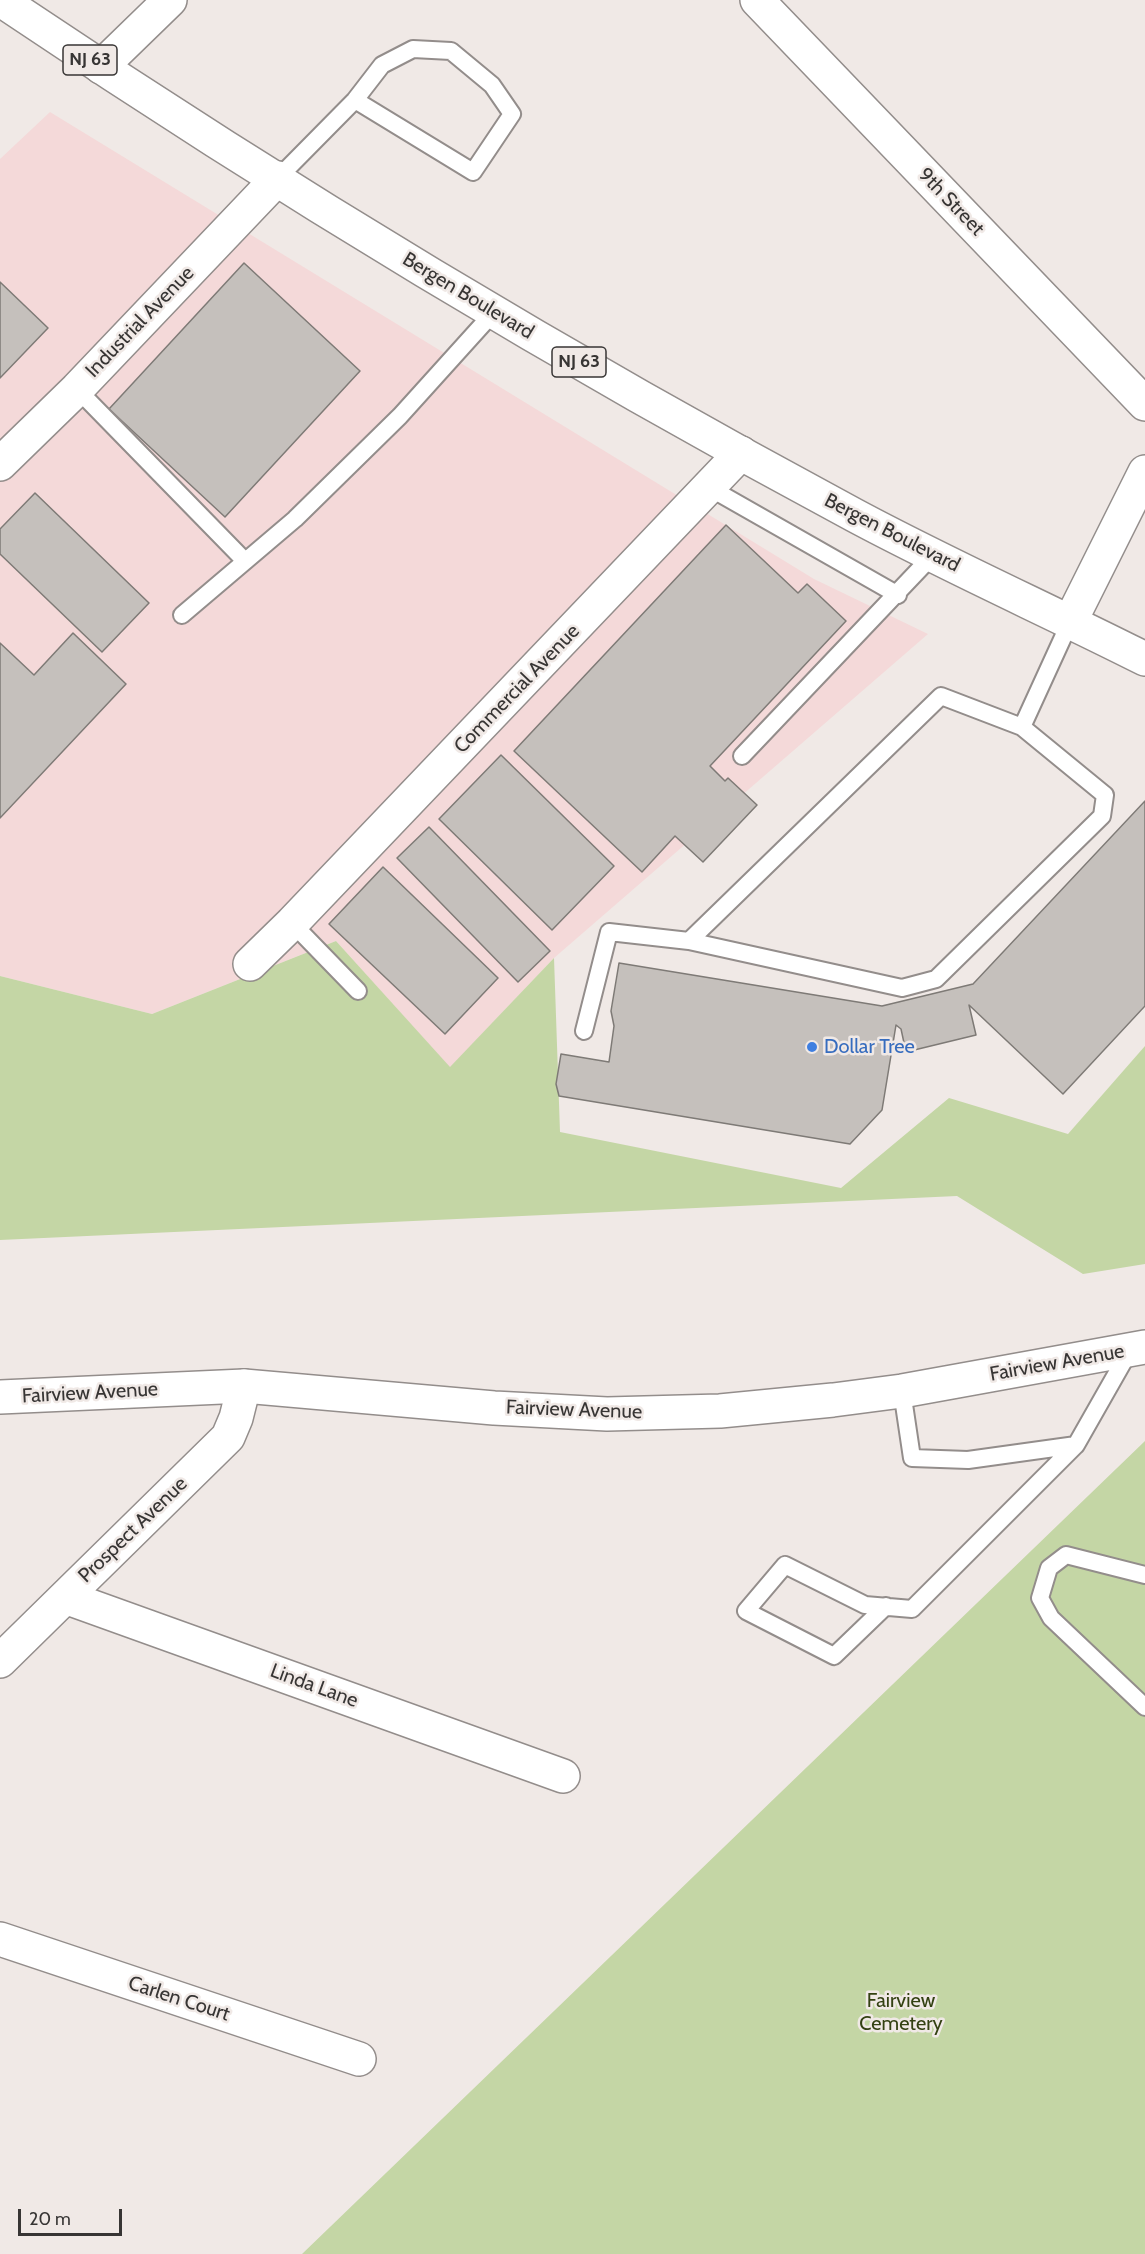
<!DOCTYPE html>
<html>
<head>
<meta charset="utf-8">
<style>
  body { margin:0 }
  #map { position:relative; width:1145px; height:2254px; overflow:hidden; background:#f0e9e6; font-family:Cabin,sans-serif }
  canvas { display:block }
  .scale { position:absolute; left:18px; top:2209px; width:104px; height:27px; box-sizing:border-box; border:3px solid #373534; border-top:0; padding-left:8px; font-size:18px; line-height:21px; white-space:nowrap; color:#373534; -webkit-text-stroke:4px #f0e9e6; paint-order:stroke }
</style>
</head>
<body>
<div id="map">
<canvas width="1145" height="2254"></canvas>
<div class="scale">20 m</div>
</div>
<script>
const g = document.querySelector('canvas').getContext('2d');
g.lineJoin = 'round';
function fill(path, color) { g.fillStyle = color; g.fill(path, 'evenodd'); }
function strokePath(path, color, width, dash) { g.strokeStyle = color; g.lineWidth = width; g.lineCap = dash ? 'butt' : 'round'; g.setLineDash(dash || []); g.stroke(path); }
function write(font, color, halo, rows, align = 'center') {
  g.font = font + ' Cabin,sans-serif'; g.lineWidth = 5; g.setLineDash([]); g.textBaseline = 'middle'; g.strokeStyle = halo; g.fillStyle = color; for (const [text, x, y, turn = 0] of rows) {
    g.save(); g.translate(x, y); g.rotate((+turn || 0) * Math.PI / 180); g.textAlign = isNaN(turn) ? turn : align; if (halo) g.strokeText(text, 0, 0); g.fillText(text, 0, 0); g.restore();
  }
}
const industrial = new Path2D(`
  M50 112 814 579 928 634 554 958 450 1068 336 941 152 1014 0 976V159Z`);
const green = new Path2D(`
  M336 941 450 1067 554 958 560 1132 841 1188 949 1098 1068 1134 1145 1046V1264L1083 1274 957 1196 0 1240V976L152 1014Z
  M1145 1441V2254H302Z`);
const building = new Path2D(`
  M244 263 360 371 225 517 109 409Z
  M0 282 48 328 0 378Z
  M35 493 149 603 102 652 0 554V529Z
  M726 525 798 593 807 584 846 621 710 766 725 781 728 778 757 805 703 862 675 836 642 872 514 751Z
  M73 633 126 684 0 818V643L34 675Z
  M501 755 614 866 552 930 439 819Z
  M1145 801V1006L1063 1094 969 1005 976 1035 906 1052 901 1029 896 1025 882 1110 850 1144 559 1096 556 1084 561 1054 609 1062 614 1026 611 1011 619 963 882 1006 973 984Z
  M429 827 550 951 518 982 397 858Z
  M383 867 498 978 445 1034 329 924Z`);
const lane = new Path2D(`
  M278 178 355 100 382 65 413 49 451 51 492 85 512 114 473 172 355 100
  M77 389 245 561
  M710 488 898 595
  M182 615 295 519 400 416 493 313
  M1022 727 1070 622
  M742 756 933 555
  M292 923 358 991
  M584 1031 609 932 689 941 902 988 936 979 1102 816 1105 795 1022 727 941 696 689 941
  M902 1391 912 1458 968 1460 1076 1445 1130 1350
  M1145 1575 1066 1555 1049 1568 1040 1598 1051 1618 1145 1707
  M886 1606 834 1656 746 1611 785 1565 865 1605 912 1609 1076 1445`);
const street = new Path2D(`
  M757 0 1145 404
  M101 67 170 0
  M0 464 77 389 278 178
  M250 964 292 923 741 453
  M65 1597 563 1776
  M0 1661 228 1437 236 1418 244 1386
  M0 1939 359 2059`);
const secondary = new Path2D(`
  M1070 622 1145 472
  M0 1397 244 1386 494 1408 607 1414 720 1411 833 1400 902 1391 1145 1347`);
const primary = new Path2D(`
  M1 0C276 186 561 358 854 515 949 566 1048 610 1145 659`);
const markers = [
  [812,1047,6,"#3f7fe0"]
];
const shields = [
  [90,60,54],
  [579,362,54]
];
const shieldNames = [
  ["NJ 63",90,60],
  ["NJ 63",579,362]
];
const streetNames = [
  ["9th Street",951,202,46],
  ["Bergen Boulevard",468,296,31],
  ["Industrial Avenue",140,322,-46],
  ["Bergen Boulevard",892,533,27],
  ["Commercial Avenue",517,689,-46],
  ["Fairview Avenue",1057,1363,-10],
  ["Fairview Avenue",90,1393,-3],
  ["Fairview Avenue",574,1410,2],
  ["Prospect Avenue",133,1530,-44],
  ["Linda Lane",314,1686,20],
  ["Carlen Court",179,1999,18]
];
const shopNames = [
  ["Dollar Tree",824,1047]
];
const parkNames = [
  ["Fairview",901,2001],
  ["Cemetery",901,2024]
];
fill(industrial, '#f4d9d9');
fill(green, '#c4d6a5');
fill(building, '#c5c0bc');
strokePath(building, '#7e7a76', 1.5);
strokePath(lane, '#938d8b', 20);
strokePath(street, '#938d8b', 36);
strokePath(secondary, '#938d8b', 36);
strokePath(primary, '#938d8b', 36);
strokePath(lane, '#fff', 16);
strokePath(street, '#fff', 33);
strokePath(secondary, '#fff', 33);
strokePath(primary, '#fff', 33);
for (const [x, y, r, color] of markers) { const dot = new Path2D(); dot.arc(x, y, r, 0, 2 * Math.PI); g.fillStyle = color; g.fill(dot); strokePath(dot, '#f0e9e6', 2); }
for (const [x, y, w] of shields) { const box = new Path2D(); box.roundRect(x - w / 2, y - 15, w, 30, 4.5); g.fillStyle = '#f0e9e6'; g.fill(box); strokePath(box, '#373534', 1.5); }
write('bold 18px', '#373534', null, shieldNames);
write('20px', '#373534', '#f0e9e6', streetNames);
write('20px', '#366cbe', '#f0e9e6', shopNames, 'left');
write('20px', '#334112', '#f0e9e6', parkNames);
</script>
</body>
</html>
